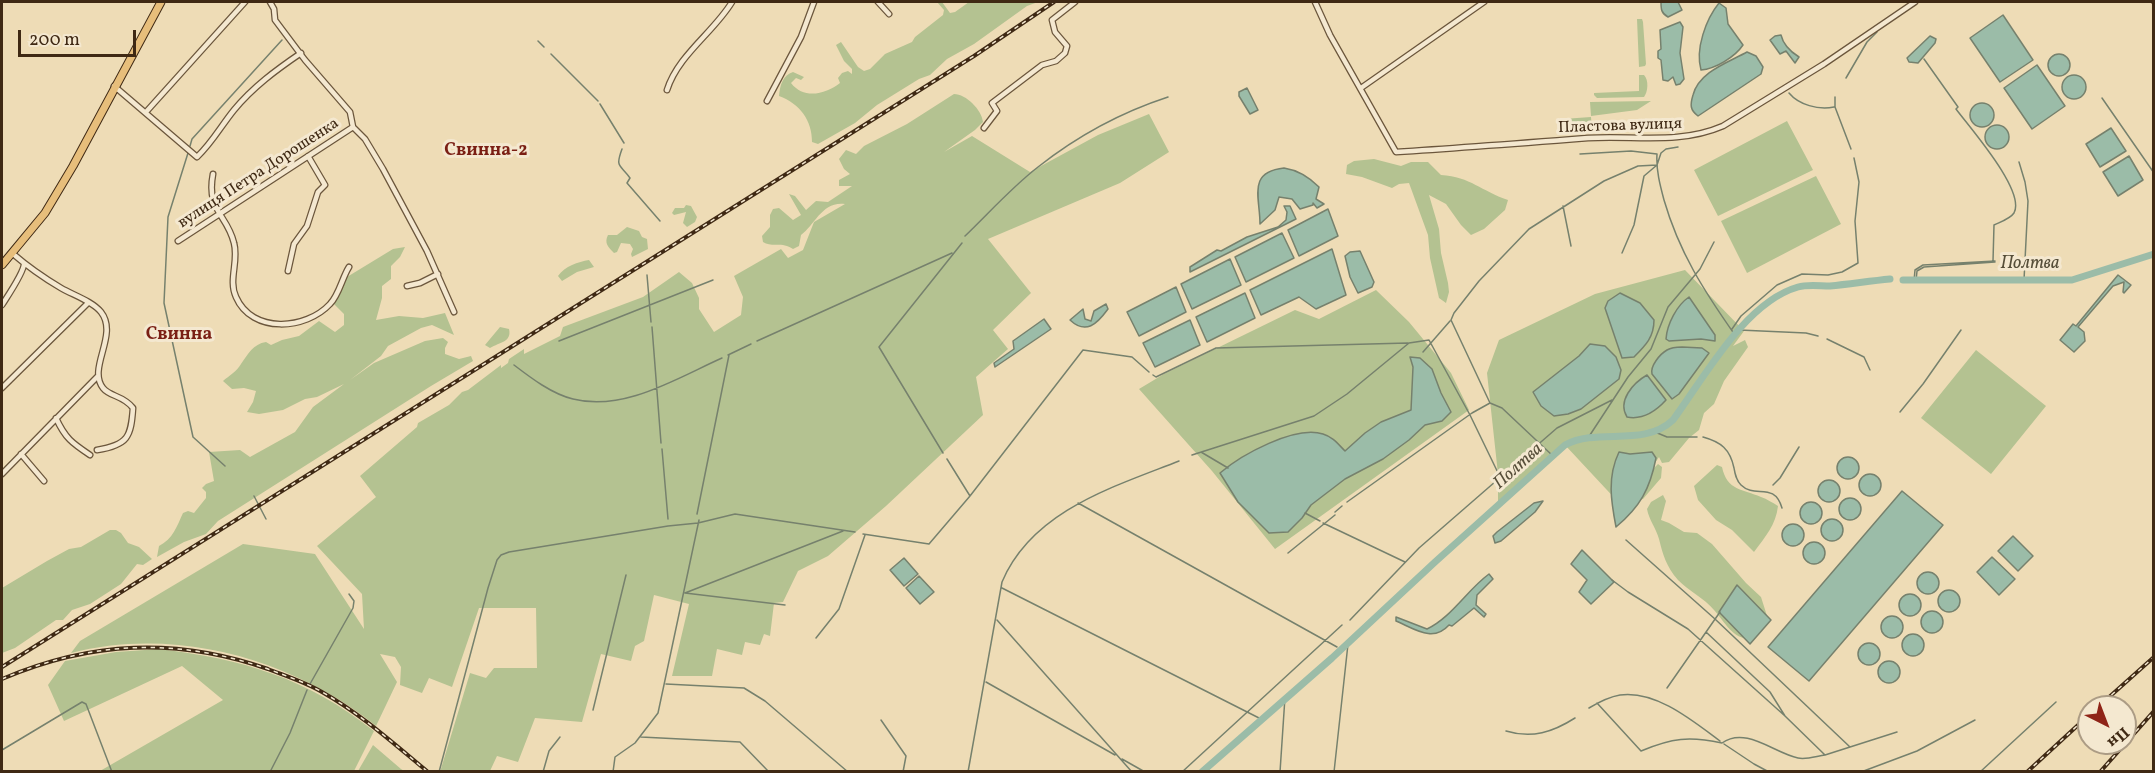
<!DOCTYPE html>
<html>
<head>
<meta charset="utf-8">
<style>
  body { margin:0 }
  #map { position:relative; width:2155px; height:773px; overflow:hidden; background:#eedcb6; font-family:Vollkorn,serif }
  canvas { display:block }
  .frame { position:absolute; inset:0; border:3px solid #3f2914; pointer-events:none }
  .north { position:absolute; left:2077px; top:695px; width:60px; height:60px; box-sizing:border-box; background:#f4e8d0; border:2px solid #ac9c85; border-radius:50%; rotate:138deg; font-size:16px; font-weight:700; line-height:24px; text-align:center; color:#3f2914 }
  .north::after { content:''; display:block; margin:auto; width:21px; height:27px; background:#8f2418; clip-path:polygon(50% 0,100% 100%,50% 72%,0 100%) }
  .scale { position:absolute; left:18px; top:30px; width:118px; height:27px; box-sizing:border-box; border:3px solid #3f2914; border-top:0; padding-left:8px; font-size:18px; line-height:21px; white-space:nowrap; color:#3f2914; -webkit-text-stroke:4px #f4e8d0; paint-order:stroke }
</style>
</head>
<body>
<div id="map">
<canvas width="2155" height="773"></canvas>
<div class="frame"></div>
<div class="north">Пн</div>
<div class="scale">200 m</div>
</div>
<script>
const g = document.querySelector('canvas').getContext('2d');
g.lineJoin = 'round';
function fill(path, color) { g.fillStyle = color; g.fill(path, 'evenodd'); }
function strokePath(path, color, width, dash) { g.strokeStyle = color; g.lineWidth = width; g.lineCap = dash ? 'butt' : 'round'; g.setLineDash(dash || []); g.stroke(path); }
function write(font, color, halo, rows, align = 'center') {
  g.font = font + ' Vollkorn,serif'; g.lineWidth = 6; g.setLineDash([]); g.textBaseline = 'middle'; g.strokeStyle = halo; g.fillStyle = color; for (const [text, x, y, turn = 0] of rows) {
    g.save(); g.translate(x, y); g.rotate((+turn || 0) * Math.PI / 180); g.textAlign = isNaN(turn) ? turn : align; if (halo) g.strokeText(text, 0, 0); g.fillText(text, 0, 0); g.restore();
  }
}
const green = new Path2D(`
  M937 2H942L950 13 955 12 969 2H1038L1027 6 974 44 947 59 930 75 919 79 877 105 855 123 818 144 812 142C812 120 800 104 779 96 780 85 783 75 793 72L804 77 801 80 796 78 791 83C804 100 826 94 840 83L838 78 842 73 848 71 852 74V69L844 61 836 45 841 42 858 67 864 71 870 69 885 54 912 42 915 37 943 15 944 10Z
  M1637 19H1642L1643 22 1646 64 1645 66 1639 67Z
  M1639 75H1644C1649 80 1648 92 1644 97L1597 98 1594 95V93L1639 91Z
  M954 94C966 94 982 110 983 122L975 130 944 152 972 136 1030 172 1098 135 1149 114 1169 152 1120 183 988 239 1031 293 993 330 1008 349 976 377 983 415 886 506 828 556 798 571 783 602 774 603 770 636 764 634 760 645 745 642 742 655 717 649 712 676H672L689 604 654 595 644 641 635 646 631 661 601 654 582 722 535 718 518 762 497 756 490 771 440 772 470 673 486 678 494 668H537L536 608H479L452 687 429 678 422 693 400 685 401 667 395 657 380 654 397 682 376 726C293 659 176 626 71 653L80 641 243 544 315 554 364 629 362 594 317 546 376 497 360 476 417 427 418 423 449 405 462 392 468 390 501 365V368L508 363 509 359 524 349V354L560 336 563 327 643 297 679 272 692 283 699 298V309L714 332 741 315 743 297 734 276 781 249 788 258 803 250 814 222 845 204C822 201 815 225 801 235L799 246 793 249C782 241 772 248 763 242L762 236 770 227V215L773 209 779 208 793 220 801 215 789 194 795 196 806 210 816 201 828 202 852 186H839V180L850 174 844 169 839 159 846 150 856 154 864 146 907 124Z
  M1651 101 1637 110 1591 116 1590 102Z
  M1591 117 1592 132 1564 134 1563 119Z
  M1787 121 1813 170 1718 216 1694 170Z
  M1374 159 1401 166 1411 162H1428L1441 175C1471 177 1481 191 1508 200L1505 210 1484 229 1471 235 1461 225 1446 204 1429 195 1439 229 1441 253 1448 283 1449 292 1446 303 1439 298 1430 258 1428 235 1409 183 1399 184 1392 188 1362 177 1346 174 1347 165 1354 161Z
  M1816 176 1841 224 1747 273 1721 221Z
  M686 205 691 206 697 217 695 222 687 227 683 223 686 212 674 215 672 213 675 208H684Z
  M627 227 639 231 642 237 647 239 648 249 632 257 631 254 633 249 630 244 621 243 617 252 614 253C608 247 604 243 608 235H617Z
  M405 247 400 257 391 266V279L382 286V298L376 320 399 316 423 318 445 313 454 335 432 325 421 328 388 346 381 356 350 380 374 363 425 341 443 338 448 342 445 348V354L459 359 471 356 473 361 431 386 218 521 206 534 184 542 157 557 159 546C173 539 177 526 183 513L188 511 194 513 206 498V492L202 488 206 484 214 481 209 452 240 450 250 457 295 432 313 407 344 384 317 397 305 399 283 410 259 414 247 412 253 402 256 391 244 388 232 389 223 381C229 376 237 371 241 364 248 354 253 344 266 342L271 345 282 340 299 336 319 321 335 332 344 325V314L334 304 347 277 393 249Z
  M589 260 594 267 577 272 562 281 558 276C565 266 578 262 589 260Z
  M1685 270 1744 331 1733 346 1745 340 1748 347 1724 381 1714 404 1704 413 1699 430 1689 438 1669 462 1662 463 1659 457 1647 475 1658 464 1662 467 1661 478 1643 499 1620 504 1565 445 1498 505V474L1487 373 1499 340 1595 294Z
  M1376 290 1409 322 1451 373 1469 410 1275 549 1212 471 1139 389 1164 374 1295 310 1319 319Z
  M500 327 509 329C512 342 500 342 490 348L485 345Z
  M1976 350 2046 406 1991 474 1921 418Z
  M1717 465 1722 467C1727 491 1743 489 1761 497 1767 499 1773 503 1778 506 1776 525 1765 537 1754 552L1732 530 1716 520 1698 500 1694 486Z
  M1663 495 1666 501 1661 520 1669 523 1684 532 1697 533 1712 544 1746 583 1761 597 1768 619 1752 639C1733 640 1725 622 1714 610 1704 598 1689 591 1678 580 1666 566 1663 555 1659 539 1656 528 1649 520 1647 509L1651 502Z
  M110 530H116L121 533 128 543 139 547 152 559 143 565 137 564 121 584 90 604 72 610 63 620H56L15 648 2 653V588L47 561 69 549 81 547Z
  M159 649C243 659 307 678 374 731L354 771H100L223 700 182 666 64 721 48 685 65 661 116 652Z
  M373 745 401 769 404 771H358Z`);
const water = new Path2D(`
  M1661 2H1678L1682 10 1668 17C1661 13 1661 9 1661 2Z
  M1719 3 1726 8 1728 24 1743 45C1735 57 1715 69 1701 70 1695 49 1706 19 1719 3Z
  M2003 15 2033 60 2000 82 1970 38Z
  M1680 22 1683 27 1680 53 1684 79 1680 84 1676 85 1673 77 1668 81 1663 80 1661 60 1658 58V51L1661 49 1660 30Z
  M1781 35C1783 44 1791 52 1799 57L1795 63 1786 51 1780 54 1770 40 1775 36Z
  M1930 36 1936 39 1935 43 1918 63 1909 62 1907 58Z
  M1747 52 1756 56 1763 67 1761 74 1698 116C1690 110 1690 105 1693 95 1699 72 1727 63 1747 52Z
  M2048 65a11 11 0 1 1 22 0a11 11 0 1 1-22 0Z
  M2037 65 2065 106 2032 129 2004 88Z
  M2062 87a12 12 0 1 1 24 0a12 12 0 1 1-24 0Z
  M1247 88 1258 110 1250 114 1239 96V92Z
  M1970 115a12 12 0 1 1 24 0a12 12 0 1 1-24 0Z
  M1985 137a12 12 0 1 1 24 0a12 12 0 1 1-24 0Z
  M2111 128 2126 151 2100 167 2086 144Z
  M2129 156 2143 180 2118 196 2103 172Z
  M1284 168C1297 170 1310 178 1319 187L1316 199 1324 204 1317 208 1313 203V205L1300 209 1292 199 1279 197 1275 210 1260 224C1260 197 1247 172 1284 168Z
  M1284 206H1290L1296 219 1190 272V267L1217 250 1221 251 1247 237 1278 227 1286 220 1287 212Z
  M1328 209 1338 236 1299 256 1288 230Z
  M1282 233 1294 258 1246 282 1235 257Z
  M1332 249 1346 295 1316 309 1299 297 1261 315 1250 290Z
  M1360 251 1374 282 1372 287 1358 293 1350 277 1345 256 1350 252Z
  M1230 259 1241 285 1192 309 1181 284Z
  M2118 275 2131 285 2124 293 2123 292 2124 282 2113 286 2078 327 2084 332 2085 341 2074 352 2060 340 2073 324 2076 326Z
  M1176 287 1186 312 1139 336 1127 312Z
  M1245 293 1255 318 1207 342 1196 317Z
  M1620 293 1640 303 1654 320C1654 337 1646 345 1634 357L1622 358 1605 308 1608 301Z
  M1689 297 1715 335V341L1701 339 1669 341 1666 339C1667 324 1677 305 1689 297Z
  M1106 304 1108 309C1097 324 1086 335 1070 320L1083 309 1085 319 1091 321 1094 311Z
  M1044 319 1051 329 995 367 994 363 1014 349 1013 341Z
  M1190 320 1200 345 1155 367 1143 343Z
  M1590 344 1605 346 1616 357 1621 370 1619 379 1581 409 1568 414 1554 416 1541 406 1533 392 1579 356Z
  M1682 347 1702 348 1709 353 1679 394 1672 399 1652 374C1650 366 1660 354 1667 350 1672 347 1678 347 1682 347Z
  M1410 357 1420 358 1432 369 1441 393 1451 412 1442 421 1425 425 1409 440 1383 459 1345 479 1311 505 1302 518 1288 532 1269 533 1238 502 1220 473C1241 455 1295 425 1323 434 1333 437 1338 444 1345 451L1365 433 1381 422 1411 410 1413 367Z
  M1647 375 1666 400C1656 411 1642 420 1627 417 1617 401 1633 383 1647 375Z
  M1619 452 1630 454 1652 452 1656 458C1650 489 1640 507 1616 527 1611 501 1607 477 1619 452Z
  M1837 468a11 11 0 1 1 22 0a11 11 0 1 1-22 0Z
  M1859 485a11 11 0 1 1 22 0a11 11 0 1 1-22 0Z
  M1818 491a11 11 0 1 1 22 0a11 11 0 1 1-22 0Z
  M1902 491 1943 525 1809 681 1768 647Z
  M1839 509a11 11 0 1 1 22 0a11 11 0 1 1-22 0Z
  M1543 501 1535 512 1501 541 1495 543 1493 536 1497 532 1534 503Z
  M1800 513a11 11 0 1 1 22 0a11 11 0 1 1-22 0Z
  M1821 530a11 11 0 1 1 22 0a11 11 0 1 1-22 0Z
  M1782 535a11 11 0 1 1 22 0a11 11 0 1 1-22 0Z
  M2013 536 2033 556 2018 571 1998 551Z
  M1803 553a11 11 0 1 1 22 0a11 11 0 1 1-22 0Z
  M1582 550 1614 582 1591 604 1579 592 1587 580 1571 564Z
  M1992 557 2015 579 1999 595 1977 572Z
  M904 558 918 574 904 586 890 570Z
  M1917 583a11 11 0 1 1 22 0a11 11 0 1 1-22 0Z
  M1489 574 1493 579 1477 595 1476 605 1486 614 1484 617 1474 608 1452 626 1449 625C1433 643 1415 629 1396 621V617L1427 629C1452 617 1467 590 1489 574Z
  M919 576 934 592 920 604 906 588Z
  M1737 585 1771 620 1750 644 1719 612Z
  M1938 601a11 11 0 1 1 22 0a11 11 0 1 1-22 0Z
  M1899 605a11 11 0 1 1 22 0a11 11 0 1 1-22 0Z
  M1921 622a11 11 0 1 1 22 0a11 11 0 1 1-22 0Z
  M1881 627a11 11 0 1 1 22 0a11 11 0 1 1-22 0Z
  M1902 645a11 11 0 1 1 22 0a11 11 0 1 1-22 0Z
  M1858 654a11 11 0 1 1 22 0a11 11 0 1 1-22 0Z
  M1878 672a11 11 0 1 1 22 0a11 11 0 1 1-22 0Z`);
const stream = new Path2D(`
  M538 41 544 47
  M551 54 598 101
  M1924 59 1958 107 1956 109C1970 128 2026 191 2014 213 2010 219 2000 222 1994 225L1993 261
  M1846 78 1867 42 1877 32
  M1789 93C1799 105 1818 110 1834 107
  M1835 97V107L1851 149
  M2102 98 2154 173
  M600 104 624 143
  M190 146 192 139 282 40
  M622 149C615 168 620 164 630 178L627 183 660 221
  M188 153 168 217 164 303 193 437 225 466
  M1580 154 1631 151 1657 154C1656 170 1660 185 1664 200 1679 252 1704 291 1735 335
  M2019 162 2025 182 2028 201 2024 280
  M1563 206 1571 246
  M965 236C989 213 1012 187 1038 167 1076 137 1122 112 1168 97
  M1622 253 1634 225 1644 176 1657 165 1661 153 1666 149 1678 147
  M647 275 651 322
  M1914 281 1915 270 1923 265 1995 261
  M1916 281 1917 271 1924 267 1995 262
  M652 327 661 443
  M1732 329 1741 316 1777 285 1802 274 1828 275 1842 272 1858 263 1855 221 1859 182 1854 158
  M1739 330 1806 333 1818 336
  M1827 339 1864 357 1870 370
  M559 341 713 280
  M757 341 952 253
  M1423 352 1450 321
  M728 355 751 344
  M514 365C531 378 552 394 573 399 624 412 677 378 722 358
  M1153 375 1156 377 1216 348 1408 343
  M1900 412 1923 384 1961 330
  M1655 432 1667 437H1697
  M1703 437C1721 442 1730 449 1734 468 1735 474 1736 480 1741 485 1755 499 1774 481 1782 508
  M1588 438 1628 377 1651 349 1668 307 1700 269 1714 242
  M662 449 668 519
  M1201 452 1228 468
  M943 453 879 347 962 243
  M1192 455 1314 416 1347 394 1409 343 1429 340 1470 415 1501 479
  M1553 456 1502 408 1490 403 1451 320 1454 313 1479 281 1529 229 1604 181 1638 166 1657 165
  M947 459 970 496
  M1773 485 1780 478 1799 447
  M254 496 266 519
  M1347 502 1472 413 1490 403
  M1078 503 1337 647
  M1335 512 1342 506
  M1305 513 1320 521
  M697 514 729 355
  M1323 523 1405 562
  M863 534 929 544 970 496 1083 350 1132 357 1149 372
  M1626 540 1715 619 1850 747
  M1288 553 1335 515
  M1612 580 1628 592 1688 629 1785 716
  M1002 588 1261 719
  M685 593 843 531
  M685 593 785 605
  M997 620 1132 772
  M1350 620 1419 548 1557 428 1612 400
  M1706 632 1770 692 1785 716 1825 755 1897 732
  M816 638 839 609 865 535
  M986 682 1115 755
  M310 684 353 608 354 601 349 594
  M666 684 744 688 765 701 848 772
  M1667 688 1720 612
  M1597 703 1641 751C1672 738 1689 736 1722 743 1746 726 1774 753 1798 758 1806 760 1817 756 1825 755
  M1589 708C1599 702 1608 697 1620 695 1656 690 1693 721 1720 741
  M593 710 626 575
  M881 720 906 756 903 772
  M1506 731C1532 739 1553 732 1575 718
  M641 737 740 742 769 772
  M1724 744 1754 764 1769 772
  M2 750 82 702 86 704 112 772
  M1122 759 1145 772
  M270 772 290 733 307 690
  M439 772 488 588 497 560 501 555 509 552 668 526 698 523 735 514 855 532
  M543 772 549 751 560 737
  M613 772 615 757 635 743 658 713 699 520
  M968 772 1002 582C1032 511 1113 487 1179 461
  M1182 772 1342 625
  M1280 772 1285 697
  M1334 772 1348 644
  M1861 772 1917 751 1975 720
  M1980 772 2056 702`);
const river = new Path2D(`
  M1903 280H2072L2154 254
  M1202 772 1332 658 1435 562 1565 445C1599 427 1643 448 1673 420 1704 378 1745 302 1798 287 1808 284 1820 286 1830 286 1850 284 1870 281 1890 279`);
const minor = new Path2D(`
  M270 2 274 9 275 20 305 60 350 112 353 127 365 139 383 169 427 251 454 312
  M878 2 889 14
  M1315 2 1330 35 1396 152C1460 148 1524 143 1588 138 1634 135 1679 145 1723 126L1824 64 1915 2
  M114 86 197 157C212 143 221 126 234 110 253 87 276 70 301 53
  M1361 88 1484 2
  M667 90C678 55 714 32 732 2
  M767 101 801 37 814 2
  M146 112 245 2
  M984 128 997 111 992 103 1042 65 1056 61 1065 53 1067 46 1055 32 1052 20 1075 2
  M213 174C206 211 227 214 234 243 239 261 228 280 236 297 252 334 306 330 330 304 339 295 342 278 349 267
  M178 241 353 127
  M12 253C27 266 44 278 61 288 73 295 92 301 101 312 119 335 87 368 103 388 110 397 123 395 133 408 131 437 128 445 97 450
  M288 271 294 244 307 226 318 192 325 185 308 156
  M407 286 420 283 438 274
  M2 305C7 297 25 271 24 263
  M2 388 88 303
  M56 418C65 438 72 443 90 455
  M21 454 44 481
  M2 474 98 376`);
const primary = new Path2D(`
  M2 265 45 213 73 166 161 2`);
const rail = new Path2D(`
  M2153 2 2154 3
  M2 667 974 56 1054 2
  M2 679C91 641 176 637 268 669 286 676 305 682 322 692 361 714 394 744 428 772
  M2098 707 2154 657
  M2027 772 2089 715
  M2100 772 2154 711`);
const streetNames = [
  ["Пластова вулиця",1620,127,-2],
  ["вулиця Петра Дорошенка",259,174,-33]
];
const neighbourhoodNames = [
  ["Свинна-2",486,152],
  ["Свинна",179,336]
];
const waterNames = [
  ["Полтва",2030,265],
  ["Полтва",1519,467,-42]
];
fill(green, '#b4c291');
fill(water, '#9bbca8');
strokePath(water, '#76816d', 1.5);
strokePath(stream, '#76816d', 1.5);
strokePath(river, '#9bbca8', 7);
strokePath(minor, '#6b563c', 7);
strokePath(primary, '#3f2914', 9);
strokePath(minor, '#f4e8d0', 4.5);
strokePath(primary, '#e7be7b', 7);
strokePath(rail, '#3f2914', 4);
strokePath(rail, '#f4e8d0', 1.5, [4.5]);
write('16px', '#3f2914', '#f4e8d0', streetNames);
write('bold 18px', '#7a1f14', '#f4e8d0', neighbourhoodNames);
write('italic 18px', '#564e39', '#f4e8d0', waterNames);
</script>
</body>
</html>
